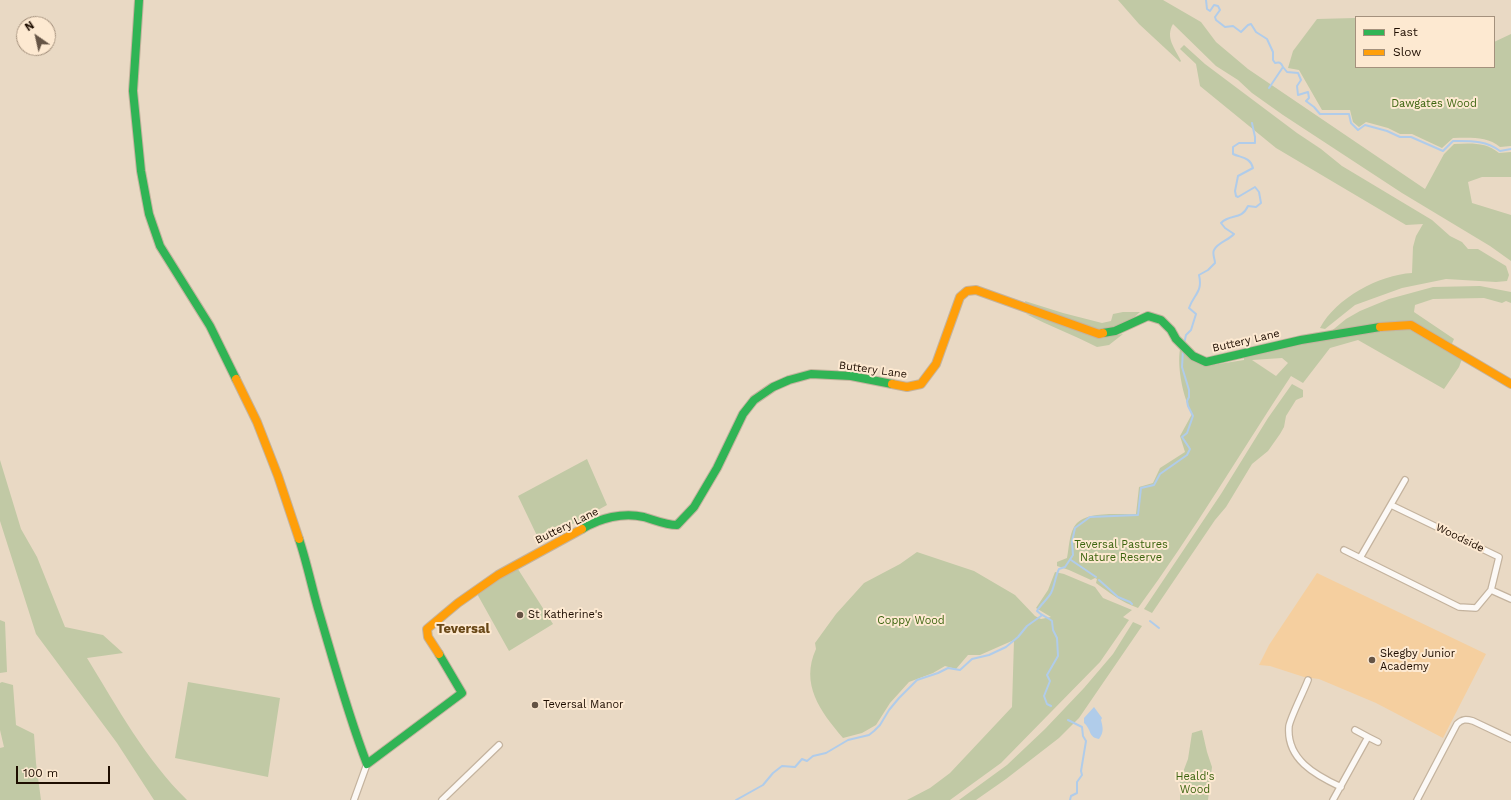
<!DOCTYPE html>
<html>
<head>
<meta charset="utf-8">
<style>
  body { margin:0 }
  #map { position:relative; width:1511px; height:800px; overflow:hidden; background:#e9d9c4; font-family:"Work Sans",sans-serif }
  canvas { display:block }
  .legend { position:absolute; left:1355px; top:16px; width:140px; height:52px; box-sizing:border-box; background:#fde9d1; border:1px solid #a4917d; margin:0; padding:5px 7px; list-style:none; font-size:12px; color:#1e0d00 }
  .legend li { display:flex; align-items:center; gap:8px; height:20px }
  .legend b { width:20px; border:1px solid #a4917d }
  .north { position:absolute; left:16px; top:16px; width:40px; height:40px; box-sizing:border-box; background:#fde9d1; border:1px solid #a4917d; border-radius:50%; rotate:326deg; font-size:11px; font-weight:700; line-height:16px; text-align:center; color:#1e0d00 }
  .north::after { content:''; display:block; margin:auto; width:14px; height:18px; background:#655445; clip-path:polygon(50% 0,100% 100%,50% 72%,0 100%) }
  .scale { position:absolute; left:16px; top:766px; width:94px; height:18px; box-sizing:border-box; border:2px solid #1e0d00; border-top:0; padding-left:5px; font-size:12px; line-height:14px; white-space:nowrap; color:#1e0d00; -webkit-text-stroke:3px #fde9d1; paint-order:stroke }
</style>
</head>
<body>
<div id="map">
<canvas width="1511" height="800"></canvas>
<ul class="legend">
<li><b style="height:5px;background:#30b455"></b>Fast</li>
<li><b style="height:5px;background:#ff9f0a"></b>Slow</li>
</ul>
<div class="north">N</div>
<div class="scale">100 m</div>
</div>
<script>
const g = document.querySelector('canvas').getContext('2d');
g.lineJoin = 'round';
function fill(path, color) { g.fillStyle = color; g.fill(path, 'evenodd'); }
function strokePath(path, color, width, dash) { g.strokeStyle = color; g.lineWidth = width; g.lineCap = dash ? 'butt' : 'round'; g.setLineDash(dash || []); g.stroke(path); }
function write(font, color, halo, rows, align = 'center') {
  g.font = font + ' "Work Sans",sans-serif'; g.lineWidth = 4; g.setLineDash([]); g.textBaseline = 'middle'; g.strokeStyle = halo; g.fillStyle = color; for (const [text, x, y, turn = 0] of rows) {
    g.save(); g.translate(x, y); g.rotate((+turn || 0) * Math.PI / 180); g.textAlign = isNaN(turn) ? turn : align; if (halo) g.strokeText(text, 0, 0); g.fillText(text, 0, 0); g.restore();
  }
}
const built = new Path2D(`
  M1317 573 1486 654 1443 738 1376 703 1319 679 1304 677 1270 666 1259 665 1269 645Z`);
const green = new Path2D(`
  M1118 0H1163L1201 22 1216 42 1248 69 1425 189 1444 154 1454 144C1471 143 1486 142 1499 153L1511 152V177H1482L1468 182 1472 203 1511 215V261L1490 246 1402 193 1283 115 1252 93 1238 80 1216 66 1173 24C1165 38 1175 48 1181 61L1180 62 1139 24Z
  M1355 18 1356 67H1494V42L1511 34V146L1500 147C1487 136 1469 138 1453 138L1442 148 1412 134H1400L1388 128 1366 122 1359 127 1353 122 1350 110H1322L1299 70 1288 68 1293 51 1317 19Z
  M1184 45 1205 64 1297 133 1321 149 1342 166 1432 220 1450 236 1462 242 1468 249H1478L1506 266 1509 275 1507 281 1496 282 1446 279 1402 288 1355 305 1325 329 1320 328C1336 298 1379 275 1412 273L1413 247 1416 236 1423 224 1406 225 1276 148 1200 86 1196 64 1180 49Z
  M1480 286 1511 292V303L1506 301 1502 303 1484 298 1433 299 1415 305 1414 312 1454 339 1451 346 1416 323 1329 333 1346 319 1360 311 1389 299 1433 287Z
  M1025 301 1063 313 1102 323 1111 321 1113 314 1123 312H1140L1131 320 1114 328 1097 331 1026 305Z
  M1026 314 1049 319 1084 333 1100 338 1123 334 1109 345 1097 347C1074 335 1049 326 1026 314Z
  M1411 327 1462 359 1459 367 1444 389 1358 340 1330 348 1303 383 1291 376C1240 453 1193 533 1138 608 1121 602 1110 593 1096 583L1097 579 1095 578 1091 580 1069 570 1057 566V562L1067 558C1069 548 1069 536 1074 527 1084 510 1118 515 1136 514L1139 487 1153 483 1160 468 1185 452 1180 436 1192 414C1183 397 1177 368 1180 349L1191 359 1206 366 1244 360V356L1305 342 1321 341 1356 333ZM1282 358 1288 363 1276 376 1252 360Z
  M1292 384 1303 390V397L1296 400 1286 416 1284 427 1280 434 1268 451 1252 464 1226 507 1215 520 1152 613 1144 609 1221 494 1268 418Z
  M587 459 607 505 540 542 518 496Z
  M0 460 21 529 37 557 65 627 103 635 123 653 87 658C117 707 146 760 187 800H154L117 743 36 634 0 521Z
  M917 552 974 571 1015 595 1035 616 1041 619 1051 617 1036 608 1048 590 1055 572 1064 574 1095 587 1103 598 1132 610 1123 617 1129 620 1100 662 1001 763 950 800H907L930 788 950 773 1012 707 1014 640 980 655H968L956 669 945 666 933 673 909 682 890 703 876 725 862 733 843 738C820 711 800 684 816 649L815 643 836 614 864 583 900 564Z
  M516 566 553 624 509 651 476 592Z
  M0 620 5 622 7 672 0 673Z
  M1133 622 1142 626 1079 718 1059 738 1006 779 976 800H959L1007 765 1045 729 1084 688 1113 654Z
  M2 682 13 685 16 725 34 734 36 763 41 800H0V748L4 747 0 730V683Z
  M188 682 280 698 268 777 175 758Z
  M1202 730 1207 752 1212 767 1208 800H1180V780L1188 759 1192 733Z`);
const water = new Path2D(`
  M1094 707 1102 718 1101 720C1103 728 1104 732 1099 739 1088 737 1092 730 1084 723V718Z`);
const stream = new Path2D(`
  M1206 0 1207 9 1210 11 1214 5 1218 6 1220 10 1215 17 1216 20 1225 27 1233 26 1241 32 1248 25 1251 24 1256 32 1267 39 1273 52V60L1275 63C1279 62 1281 62 1283 67L1269 88
  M1283 67 1287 72 1298 73 1301 80 1297 86 1298 95 1308 92 1309 98 1306 101 1314 107 1320 114H1349L1351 123 1358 130 1365 125 1387 131 1400 137H1411L1443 151 1453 141C1470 141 1486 140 1500 151L1511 149
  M1184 344 1186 335 1191 330 1196 314 1189 308C1194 294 1203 292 1199 275L1208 270 1215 263C1215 259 1212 254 1214 250 1217 243 1229 240 1234 234L1225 228 1221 223C1231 213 1241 221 1248 206L1256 207 1261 203 1259 192 1255 187 1238 197 1236 196 1235 191 1238 176 1253 168C1250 157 1242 158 1233 154V147L1239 143H1255V137L1252 123
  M1071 560 1096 577
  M1099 580 1118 597 1130 602 1132 604
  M1150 621 1159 628
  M1051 706 1047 704 1044 696 1050 681 1047 675 1058 656 1057 638 1053 630 1052 621C1047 617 1042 616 1037 611 1041 604 1047 600 1051 593 1055 585 1055 577 1059 569L1065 567 1073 555 1072 542 1075 528 1090 517 1138 515 1141 488 1154 485 1160 474 1187 455 1190 449 1182 437 1187 433 1193 416 1188 406 1187 401 1189 397V390L1182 367 1183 350
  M1068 720 1082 727 1083 736 1086 741 1081 771 1082 775 1077 782V793L1071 796 1070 800
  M736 800 763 785 773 773 782 766 795 767 802 759 807 761 813 756 826 753 848 740 869 735 874 731 880 725 889 710 899 698 917 680 938 673 948 668 960 670 972 659 989 655 1006 647 1018 637 1027 626 1041 616`);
const street = new Path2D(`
  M1344 550 1459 607 1476 608 1491 590 1499 557 1391 505
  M1360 558 1405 480
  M1491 590 1511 599
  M1308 680C1304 691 1291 716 1289 726 1286 759 1315 775 1341 787
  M1368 737 1378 742
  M354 800 367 764
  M442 800 499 745
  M1333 800 1368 737 1355 730
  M1417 800 1457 724C1462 719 1466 719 1473 721L1511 739`);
const fast = new Path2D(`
  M139 0 133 91 141 171 149 214 160 246 210 326 236 379
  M1103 333 1115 331 1148 316 1161 320 1171 330 1176 339 1193 356 1206 362 1301 340 1380 327
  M582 529C600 518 623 512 644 517 655 520 665 525 677 525L694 507 717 468 743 414 754 400 773 387 789 380 811 374 851 376 892 384
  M299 539C307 563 312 588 319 612 334 663 348 715 367 764L462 693 439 654`);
const slow = new Path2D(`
  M1380 327 1411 325 1511 384
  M236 379 257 422 278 476 299 539
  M892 384 907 387 921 384 936 364 960 297 967 291 976 290 1099 334 1103 333
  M439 654 428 637 427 629 458 603 498 575 582 529`);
const markers = [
  [520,615,4,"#655445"],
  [1372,660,4,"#655445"],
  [535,705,4,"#655445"]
];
const parkNames = [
  ["Dawgates Wood",1434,104],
  ["Teversal Pastures",1121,545],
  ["Nature Reserve",1121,558],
  ["Coppy Wood",911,621],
  ["Heald's",1195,777],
  ["Wood",1195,790]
];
const streetNames = [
  ["Buttery Lane",1246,341,-13],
  ["Buttery Lane",873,370,8],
  ["Buttery Lane",567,526,-26],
  ["Woodside",1460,538,26]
];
const poiNames = [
  ["St Katherine's",528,615],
  ["Skegby Junior",1380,654],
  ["Academy",1380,667],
  ["Teversal Manor",543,705]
];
const quarterNames = [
  ["Teversal",463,629]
];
fill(built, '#f5cf9f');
fill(green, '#c1c9a5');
fill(water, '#b0ccea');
strokePath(stream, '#b0ccea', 2);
strokePath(street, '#c4b39e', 8);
strokePath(fast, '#c4b39e', 10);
strokePath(slow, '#c4b39e', 10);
strokePath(street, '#fcf9f6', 5.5);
strokePath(fast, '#30b455', 8);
strokePath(slow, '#ff9f0a', 8);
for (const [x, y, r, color] of markers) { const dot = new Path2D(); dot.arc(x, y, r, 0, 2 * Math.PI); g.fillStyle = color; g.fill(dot); strokePath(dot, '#fde9d1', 1.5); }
write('11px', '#3b640e', '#fde9d1', parkNames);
write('11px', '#1e0d00', '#fde9d1', streetNames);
write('11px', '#1e0d00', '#fde9d1', poiNames, 'left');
write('bold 13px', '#694817', '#fde9d1', quarterNames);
</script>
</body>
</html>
